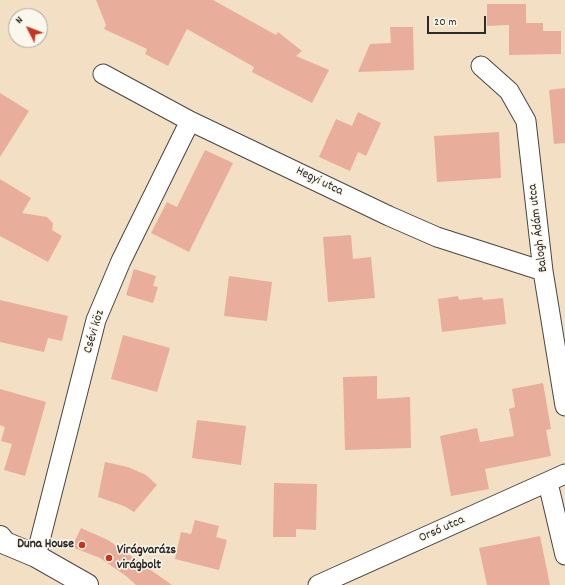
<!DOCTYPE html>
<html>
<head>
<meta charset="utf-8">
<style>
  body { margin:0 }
  #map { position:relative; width:565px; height:585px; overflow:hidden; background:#f3e0c4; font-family:Dekko,sans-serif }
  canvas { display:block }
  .north { position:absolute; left:8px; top:8px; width:40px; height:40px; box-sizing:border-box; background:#fbf7ec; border:1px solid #a8a59f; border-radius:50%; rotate:312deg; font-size:11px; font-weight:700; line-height:16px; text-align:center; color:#2b2b2b }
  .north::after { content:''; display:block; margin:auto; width:14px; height:18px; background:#c8321e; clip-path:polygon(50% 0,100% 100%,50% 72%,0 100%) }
  .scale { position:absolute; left:427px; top:16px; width:59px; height:18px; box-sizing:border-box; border:2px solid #2b2b2b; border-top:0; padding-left:5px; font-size:12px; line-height:14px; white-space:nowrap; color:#2b2b2b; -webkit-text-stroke:3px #fbf7ec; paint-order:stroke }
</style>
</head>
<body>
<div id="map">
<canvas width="565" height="585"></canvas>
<div class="north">N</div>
<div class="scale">20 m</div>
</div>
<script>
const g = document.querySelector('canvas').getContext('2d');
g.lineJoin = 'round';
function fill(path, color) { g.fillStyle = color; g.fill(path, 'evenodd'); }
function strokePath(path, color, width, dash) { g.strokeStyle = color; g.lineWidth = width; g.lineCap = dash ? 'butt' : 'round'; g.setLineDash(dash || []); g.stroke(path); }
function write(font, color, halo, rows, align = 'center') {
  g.font = font + ' Dekko,sans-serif'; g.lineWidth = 3; g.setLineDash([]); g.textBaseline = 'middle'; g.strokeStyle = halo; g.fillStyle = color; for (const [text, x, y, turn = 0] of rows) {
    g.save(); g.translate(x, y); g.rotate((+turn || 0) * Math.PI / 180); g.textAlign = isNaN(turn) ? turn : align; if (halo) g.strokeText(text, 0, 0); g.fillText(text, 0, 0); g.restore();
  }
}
const building = new Path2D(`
  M96 0H213L276 35 278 32 302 51 296 56 329 70 312 103 252 72 254 67 187 29 168 66 145 54 147 49 104 29 106 25Z
  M487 4H526V23H543V31H561V54L509 55V25L487 26Z
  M390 27H413L414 70 358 72 370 44 391 43Z
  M565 88V143L554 144 549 90Z
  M0 93 29 111 0 157Z
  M358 112 381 123 366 156 358 152 350 171 319 157 336 119 352 126Z
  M499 132 501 178 437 182 434 136Z
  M205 150 233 163 189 252 151 233 167 202 177 207Z
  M0 179 31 198 22 213 47 217 53 223 52 230 62 236 48 262 0 236Z
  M351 235 353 259 371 257 375 298 328 302 323 237Z
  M134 269 156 276 153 286 158 287 153 303 126 295Z
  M229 276 272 282 267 321 224 316Z
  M458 296 459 300 482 297 483 300 503 298 506 324 442 332 438 299Z
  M0 300 68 316 62 341 48 338 44 352 0 342Z
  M123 335 170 348 157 392 111 379Z
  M377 376V399L410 397 411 448 345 450 343 377Z
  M543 383 551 429 546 430 551 456 485 469 489 489 451 496 440 436 477 428 480 442 514 436 509 409 515 407 512 389Z
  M0 389 46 402 25 476 4 470 12 444 1 441 5 427 0 425Z
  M197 420 246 426 241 465 192 458Z
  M105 462 128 467 146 475 157 485 134 512 124 506 98 497Z
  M274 483 317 484 316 530 296 529V537H273Z
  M195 520 219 526 216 537 227 540 219 570 175 559 181 532 191 534Z
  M81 528 108 540 172 585H136L126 576 100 558 72 547Z
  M540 536 550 585H487L479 548Z`);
const minor = new Path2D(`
  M481 66 509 91 526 121 543 271 565 406
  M103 74 190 121 389 216 437 237 543 271
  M548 483 565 555
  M36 556 96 320 121 261 190 121
  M318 585 565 474`);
const tertiary = new Path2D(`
  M0 537 5 543 36 556 87 585`);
const markers = [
  [82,545,4,"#c8321e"],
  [109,558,4,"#c8321e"]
];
const streetNames = [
  ["Hegyi utca",319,182,26],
  ["Balogh Ádám utca",539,228,-97],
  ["Csévi köz",95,332,-73],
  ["Orsó utca",442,530,-24]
];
const poiNames = [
  ["Duna House",74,545],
  ["Virágvarázs",117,551,"left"],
  ["virágbolt",117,566,"left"]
];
fill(building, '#e8ad9b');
strokePath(minor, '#494642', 21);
strokePath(tertiary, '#494642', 24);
strokePath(minor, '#fff', 19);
strokePath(tertiary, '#fff', 22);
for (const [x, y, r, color] of markers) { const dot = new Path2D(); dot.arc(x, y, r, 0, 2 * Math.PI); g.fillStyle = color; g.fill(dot); strokePath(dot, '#fbf7ec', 1.5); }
write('13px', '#2b2b2b', '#fbf7ec', streetNames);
write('bold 13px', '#2b2b2b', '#fbf7ec', poiNames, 'right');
</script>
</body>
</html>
